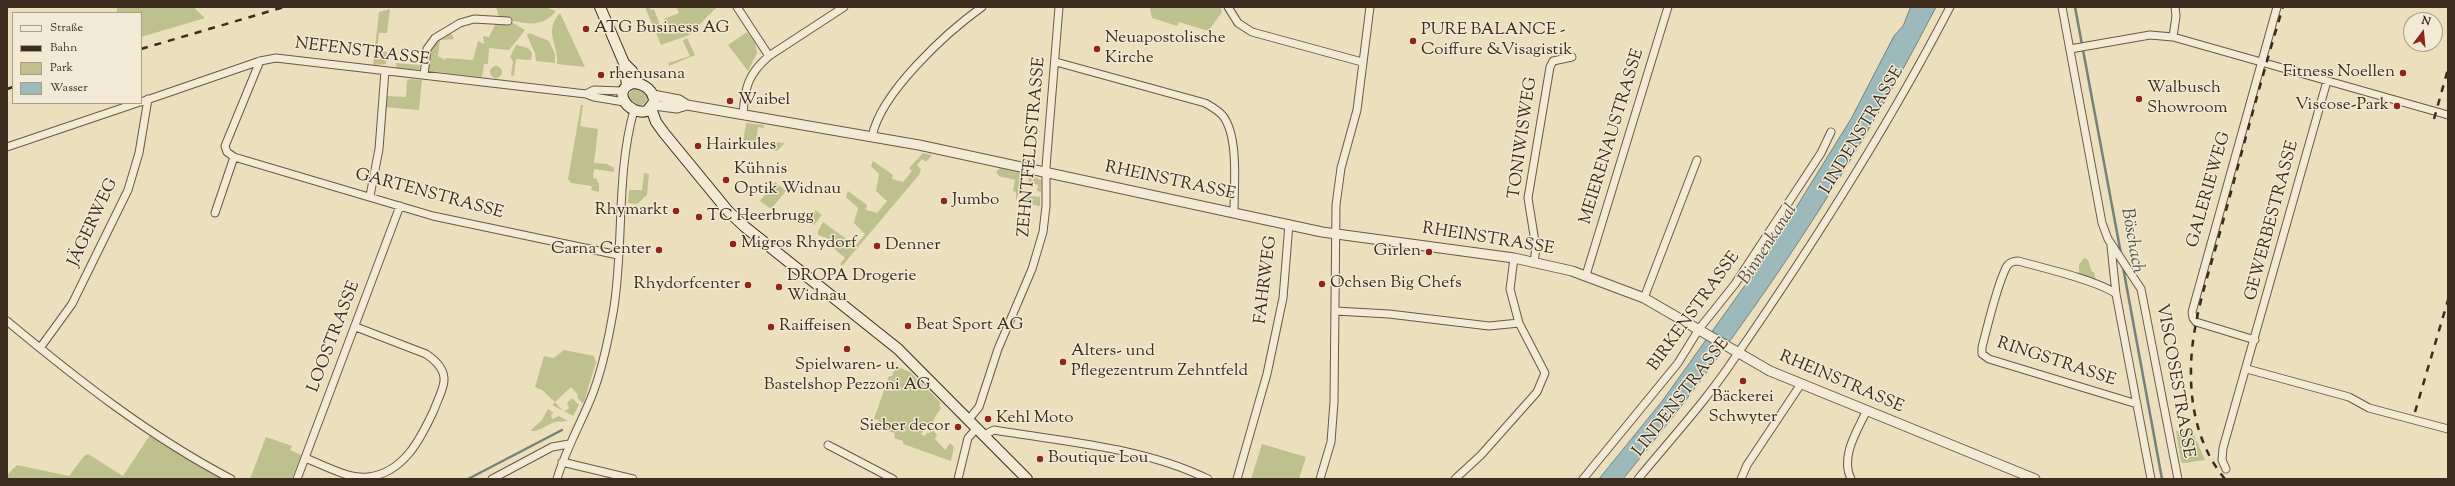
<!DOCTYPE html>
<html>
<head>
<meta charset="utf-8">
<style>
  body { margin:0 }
  #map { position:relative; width:2455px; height:486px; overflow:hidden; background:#ebdfbd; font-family:"Sorts Mill Goudy",serif }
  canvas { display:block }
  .frame { position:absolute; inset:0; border:8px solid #3d2b1e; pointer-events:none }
  .legend { position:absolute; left:12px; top:12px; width:130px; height:92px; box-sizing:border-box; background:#f2ead4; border:1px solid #aa9e8b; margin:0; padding:5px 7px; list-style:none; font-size:12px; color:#3d2b1e }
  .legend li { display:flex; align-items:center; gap:8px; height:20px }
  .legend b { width:20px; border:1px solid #aa9e8b }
  .north { position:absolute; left:2403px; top:12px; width:40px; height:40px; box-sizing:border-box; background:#f2ead4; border:1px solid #aa9e8b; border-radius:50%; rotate:16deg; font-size:11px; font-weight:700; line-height:16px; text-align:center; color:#3d2b1e }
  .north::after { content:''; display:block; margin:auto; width:14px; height:18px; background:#8f2418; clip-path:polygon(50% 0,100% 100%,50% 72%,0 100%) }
</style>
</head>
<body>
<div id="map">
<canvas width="2455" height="486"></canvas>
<div class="frame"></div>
<ul class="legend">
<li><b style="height:5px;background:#f2ead4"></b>Straße</li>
<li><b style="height:5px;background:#3d2b1e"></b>Bahn</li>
<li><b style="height:11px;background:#bec08d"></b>Park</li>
<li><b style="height:11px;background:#9cbabb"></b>Wasser</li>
</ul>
<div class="north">N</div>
</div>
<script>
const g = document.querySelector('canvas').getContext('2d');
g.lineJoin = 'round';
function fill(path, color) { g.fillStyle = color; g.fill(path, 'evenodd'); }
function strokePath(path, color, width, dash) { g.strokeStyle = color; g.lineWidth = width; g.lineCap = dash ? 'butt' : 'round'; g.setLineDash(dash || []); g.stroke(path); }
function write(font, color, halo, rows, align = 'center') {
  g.font = font + ' "Sorts Mill Goudy",serif'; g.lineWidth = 3; g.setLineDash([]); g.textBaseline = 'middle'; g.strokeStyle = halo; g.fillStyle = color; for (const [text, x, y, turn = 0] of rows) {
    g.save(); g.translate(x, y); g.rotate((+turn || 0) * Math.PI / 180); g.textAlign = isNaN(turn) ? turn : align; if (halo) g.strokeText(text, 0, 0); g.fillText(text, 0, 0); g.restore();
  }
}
const green = new Path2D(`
  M118 7H196L195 9 205 18 141 37V13H116Z
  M496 7H545L556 11C540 31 520 22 499 17Z
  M645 7H649L651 10 654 9 660 25 666 22 664 19 679 13 676 7H717L689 35 661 45Z
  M1154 7H1220L1222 12 1208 31 1179 22 1177 26 1152 18 1150 8Z
  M390 9 387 33H379L377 51 387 52 386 64 373 65 379 12Z
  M560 13 585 67 557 64C559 44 543 32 560 13Z
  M500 22 513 23 525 30 509 50 489 48 488 64H484L482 77 430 71 428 67 432 47 450 31 454 39 440 40 438 56 445 60 446 58 473 60 478 41 484 44 483 36 489 37 495 25Z
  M747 32 755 43 757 53 748 71 728 45Z
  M529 33 549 41 555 54V63L536 61 535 53 527 35Z
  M687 38 695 55 669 66 668 63 690 56 683 41Z
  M516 45 528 48 532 53 531 60 516 59 514 76 511 75 513 61 510 57Z
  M396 63 419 65 420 68 418 70 397 68Z
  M490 72a6 6 0 1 1 12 0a6 6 0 1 1-12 0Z
  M410 79 422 80 419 110 385 107V96L406 97 407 81Z
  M629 97a9 9 0 1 1 18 0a9 9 0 1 1-18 0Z
  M581 105H583L580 126 598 129 594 163 607 164 614 168V172L594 169 593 178 597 179V182L599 183V192L591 190 592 186 571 183 568 179Z
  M746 123 764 125V128L758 127 756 141 785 143 777 151 743 143Z
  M923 153 932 155 926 162 922 159 917 165 921 169 919 175 842 266 840 264 845 258 831 246 832 240 818 235V231L823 222 845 238V242L856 245 865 234 854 223 858 208 846 197 848 191 867 205 866 210 877 213 887 201 876 191 879 174 871 166 873 161 893 175 892 179 903 182 912 171 909 168Z
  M1000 168 1025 174 1016 201V192L1013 191 1015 180 999 176 996 172Z
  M644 173 649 174 647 195 637 204 628 203 629 190H642Z
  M1030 175 1041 180V192L1037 191 1038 185 1028 182Z
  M775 182 786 191 771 209 760 201Z
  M1030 196 1040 197V206L1024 203 1025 197Z
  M815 210 822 215 814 225 808 220Z
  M2084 258 2088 260 2092 272H2094L2096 281 2079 273V265Z
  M564 350 594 356 596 362 584 402 582 403 577 397 578 395 571 387 555 402 564 412 569 408 567 403 572 398 579 405 573 416 552 405 555 402 542 390 535 387 544 356 554 358Z
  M896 366 910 372 941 403 939 405 941 408 935 417 932 425 928 423 921 434 925 436 927 433H930L931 428 937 435 935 439 945 450 950 443 954 447 951 461 903 444V441L894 438 895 433 877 428 879 420 874 419 889 376H892Z
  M548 409 554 413 551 414 552 419 559 416 568 421 554 422 536 431H530L542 420Z
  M2191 428 2205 460 2184 463 2181 462 2176 431Z
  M150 435 223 479H7V475L17 465 69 476 84 456 88 454 123 476Z
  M266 437 292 446 290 450 301 455 292 479H250Z
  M1262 444 1306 457 1299 479H1251Z`);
const water = new Path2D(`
  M1911 7H1936C1849 176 1744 332 1623 479H1599L1663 400 1766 256 1851 119 1894 36 1903 26Z`);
const stream = new Path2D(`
  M2075 7 2121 254
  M2123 267 2162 479
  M468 479 562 430`);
const minor = new Path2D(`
  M737 7 769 56C748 74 745 87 743 114
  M1228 7 1238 23 1252 32 1362 62
  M2062 7 2102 223 2108 239 2141 289 2178 479
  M2173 37 2176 16 2175 7
  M2070 49 2150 35 2173 37 2448 115
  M769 56 844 7
  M260 61 225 146 227 152 234 157 433 216 618 255
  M1056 62 1205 103C1212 107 1218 110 1223 116 1239 137 1234 186 1234 212
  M424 75 427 49 435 38 460 23 474 19 508 21
  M586 94 594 90 622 91
  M141 102 260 61 276 58 586 94 594 97 624 102
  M872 137C880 93 947 32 982 7
  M7 147 137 103
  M370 196 379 149 385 71
  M215 213 234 157
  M2111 246 2116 294 2151 479
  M1534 262 1536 248 1528 198 1550 67 1553 61 1572 57
  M1586 275 1668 7
  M2116 294C2100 281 2040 267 2018 261 2013 261 2010 262 2007 266 1997 284 1988 325 1982 347V354L1989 359 2137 404
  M1644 298 1697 160
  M1335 311 1389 314 1489 326 1519 323
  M7 321C78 380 149 436 231 479
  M2255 340 2196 322 2193 318 2192 312 2277 7
  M40 348 72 304 128 190 139 153 148 99
  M2247 369 2349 397 2369 408 2448 429
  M969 419 979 407 998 349 1032 269 1043 232 1046 206V167L1059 7
  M984 435 994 430C1065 442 1143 447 1208 479
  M828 445 893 479
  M305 458C324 465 347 479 368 477 404 473 421 438 434 410 437 401 443 391 444 381 445 369 435 360 426 354L356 327
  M562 462 633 479
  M2226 469 2222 460 2223 448 2327 81
  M297 479 400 206
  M492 479 552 447 569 444
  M557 479C565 451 580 425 591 398 603 369 609 337 614 307 624 242 616 174 634 110
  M958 479 968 438 977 428
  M1237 479 1267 374 1283 298 1289 224
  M1320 479 1331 442 1334 402 1336 205 1341 168 1357 110 1370 7
  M1455 479 1481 455 1537 392 1545 373 1519 323 1510 289 1514 258
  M1583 479 1678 363 1699 329 1735 284 1821 153 1831 132
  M1638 479C1670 440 1706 401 1734 359 1812 246 1887 129 1950 7
  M1741 479 1747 465 1801 384
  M1851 479C1840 457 1857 431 1866 412`);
const tertiary = new Path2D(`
  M653 95 679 100 687 105 919 145 1322 232 1514 258 1572 271 1644 298 1770 371 2035 479
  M653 105 677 108 687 105`);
const secondary = new Path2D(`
  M600 7 624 63 627 85
  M624 63 632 71 638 83
  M634 83C645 84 654 91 654 102L647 111C628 116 610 89 634 83Z
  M651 108 656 122 664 133 728 211 745 227 898 349 1027 479`);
const rail = new Path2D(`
  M141 49 284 7
  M7 89 13 87
  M2434 119 2448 69
  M2415 412 2448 300
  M2225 479C2201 450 2191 413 2191 375 2190 324 2209 274 2222 225 2242 152 2261 79 2283 7`);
const markers = [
  [586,29,4,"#8f2418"],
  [1413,41,4,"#8f2418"],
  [1097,49,4,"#8f2418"],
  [2403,73,4,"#8f2418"],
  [601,75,4,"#8f2418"],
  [2139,99,4,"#8f2418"],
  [730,101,4,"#8f2418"],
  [2397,106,4,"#8f2418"],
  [698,146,4,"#8f2418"],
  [726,180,4,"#8f2418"],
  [944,201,4,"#8f2418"],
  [676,211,4,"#8f2418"],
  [699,217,4,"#8f2418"],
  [733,244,4,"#8f2418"],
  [877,246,4,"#8f2418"],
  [659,250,4,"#8f2418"],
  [1429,252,4,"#8f2418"],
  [1322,284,4,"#8f2418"],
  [748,285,4,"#8f2418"],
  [779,287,4,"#8f2418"],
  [908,326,4,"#8f2418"],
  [771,327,4,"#8f2418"],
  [847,349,4,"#8f2418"],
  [1063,362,4,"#8f2418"],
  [1743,381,4,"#8f2418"],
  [988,419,4,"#8f2418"],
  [958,427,4,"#8f2418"],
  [1040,459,4,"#8f2418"]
];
const poiNames = [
  ["ATG Business AG",594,29],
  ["PURE BALANCE -",1421,31],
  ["Coiffure &Visagistik",1421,51],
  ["Neuapostolische",1105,39],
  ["Kirche",1105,59],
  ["Fitness Noellen",2395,73,"right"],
  ["rhenusana",609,75],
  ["Walbusch",2147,89],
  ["Showroom",2147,109],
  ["Waibel",738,101],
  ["Viscose-Park",2389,106,"right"],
  ["Hairkules",706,146],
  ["Kühnis",734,170],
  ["Optik Widnau",734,190],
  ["Jumbo",952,201],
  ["Rhymarkt",668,211,"right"],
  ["TC Heerbrugg",707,217],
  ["Migros Rhydorf",741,244],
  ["Denner",885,246],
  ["Carna Center",651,250,"right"],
  ["Girlen",1421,252,"right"],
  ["DROPA Drogerie",787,277],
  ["Widnau",787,297],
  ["Ochsen Big Chefs",1330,284],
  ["Rhydorfcenter",740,285,"right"],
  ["Beat Sport AG",916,326],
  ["Raiffeisen",779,327],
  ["Alters- und",1071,352],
  ["Pflegezentrum Zehntfeld",1071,372],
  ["Spielwaren- u.",847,366,"center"],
  ["Bastelshop Pezzoni AG",847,386,"center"],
  ["Bäckerei",1743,398,"center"],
  ["Schwyter",1743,418,"center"],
  ["Kehl Moto",996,419],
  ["Sieber decor",950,427,"right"],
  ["Boutique Lou",1048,459]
];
const streetNames = [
  ["NEFENSTRASSE",362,53,7],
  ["LINDENSTRASSE",1863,131,-59],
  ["MEIERENAUSTRASSE",1613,137,-73],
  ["TONIWISWEG",1524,138,-82],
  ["ZEHNTFELDSTRASSE",1033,147,-85],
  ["RHEINSTRASSE",1170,182,12],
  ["GALERIEWEG",2210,190,-74],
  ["GARTENSTRASSE",429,195,15],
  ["GEWERBESTRASSE",2273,221,-75],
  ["JÄGERWEG",94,223,-65],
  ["RHEINSTRASSE",1488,240,9],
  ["FAHRWEG",1267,280,-83],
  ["BIRKENSTRASSE",1695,312,-54],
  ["LOOSTRASSE",335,337,-69],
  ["RINGSTRASSE",2056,363,18],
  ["VISCOSESTRASSE",2174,381,80],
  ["RHEINSTRASSE",1841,383,23],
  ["LINDENSTRASSE",1682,398,-52]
];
const waterNames = [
  ["Böschach",2131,241,80],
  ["Binnenkanal",1769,245,-57]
];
fill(green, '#bec08d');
fill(water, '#9cbabb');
strokePath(water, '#76817c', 1);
strokePath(stream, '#76817c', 2.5);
strokePath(minor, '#685846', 9);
strokePath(tertiary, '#685846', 11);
strokePath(secondary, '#3d2b1e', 12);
strokePath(minor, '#f2ead4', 7);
strokePath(tertiary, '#f2ead4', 9);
strokePath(secondary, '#f2ead4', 10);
strokePath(rail, '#3d2b1e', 2.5, [7, 7]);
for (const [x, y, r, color] of markers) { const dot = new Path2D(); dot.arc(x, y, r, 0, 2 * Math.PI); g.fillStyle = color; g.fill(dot); strokePath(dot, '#f2ead4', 1.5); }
write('17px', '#3d2b1e', '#f2ead4', poiNames, 'left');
write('17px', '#3d2b1e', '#f2ead4', streetNames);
write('italic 18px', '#554f45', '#f2ead4', waterNames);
</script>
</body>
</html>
